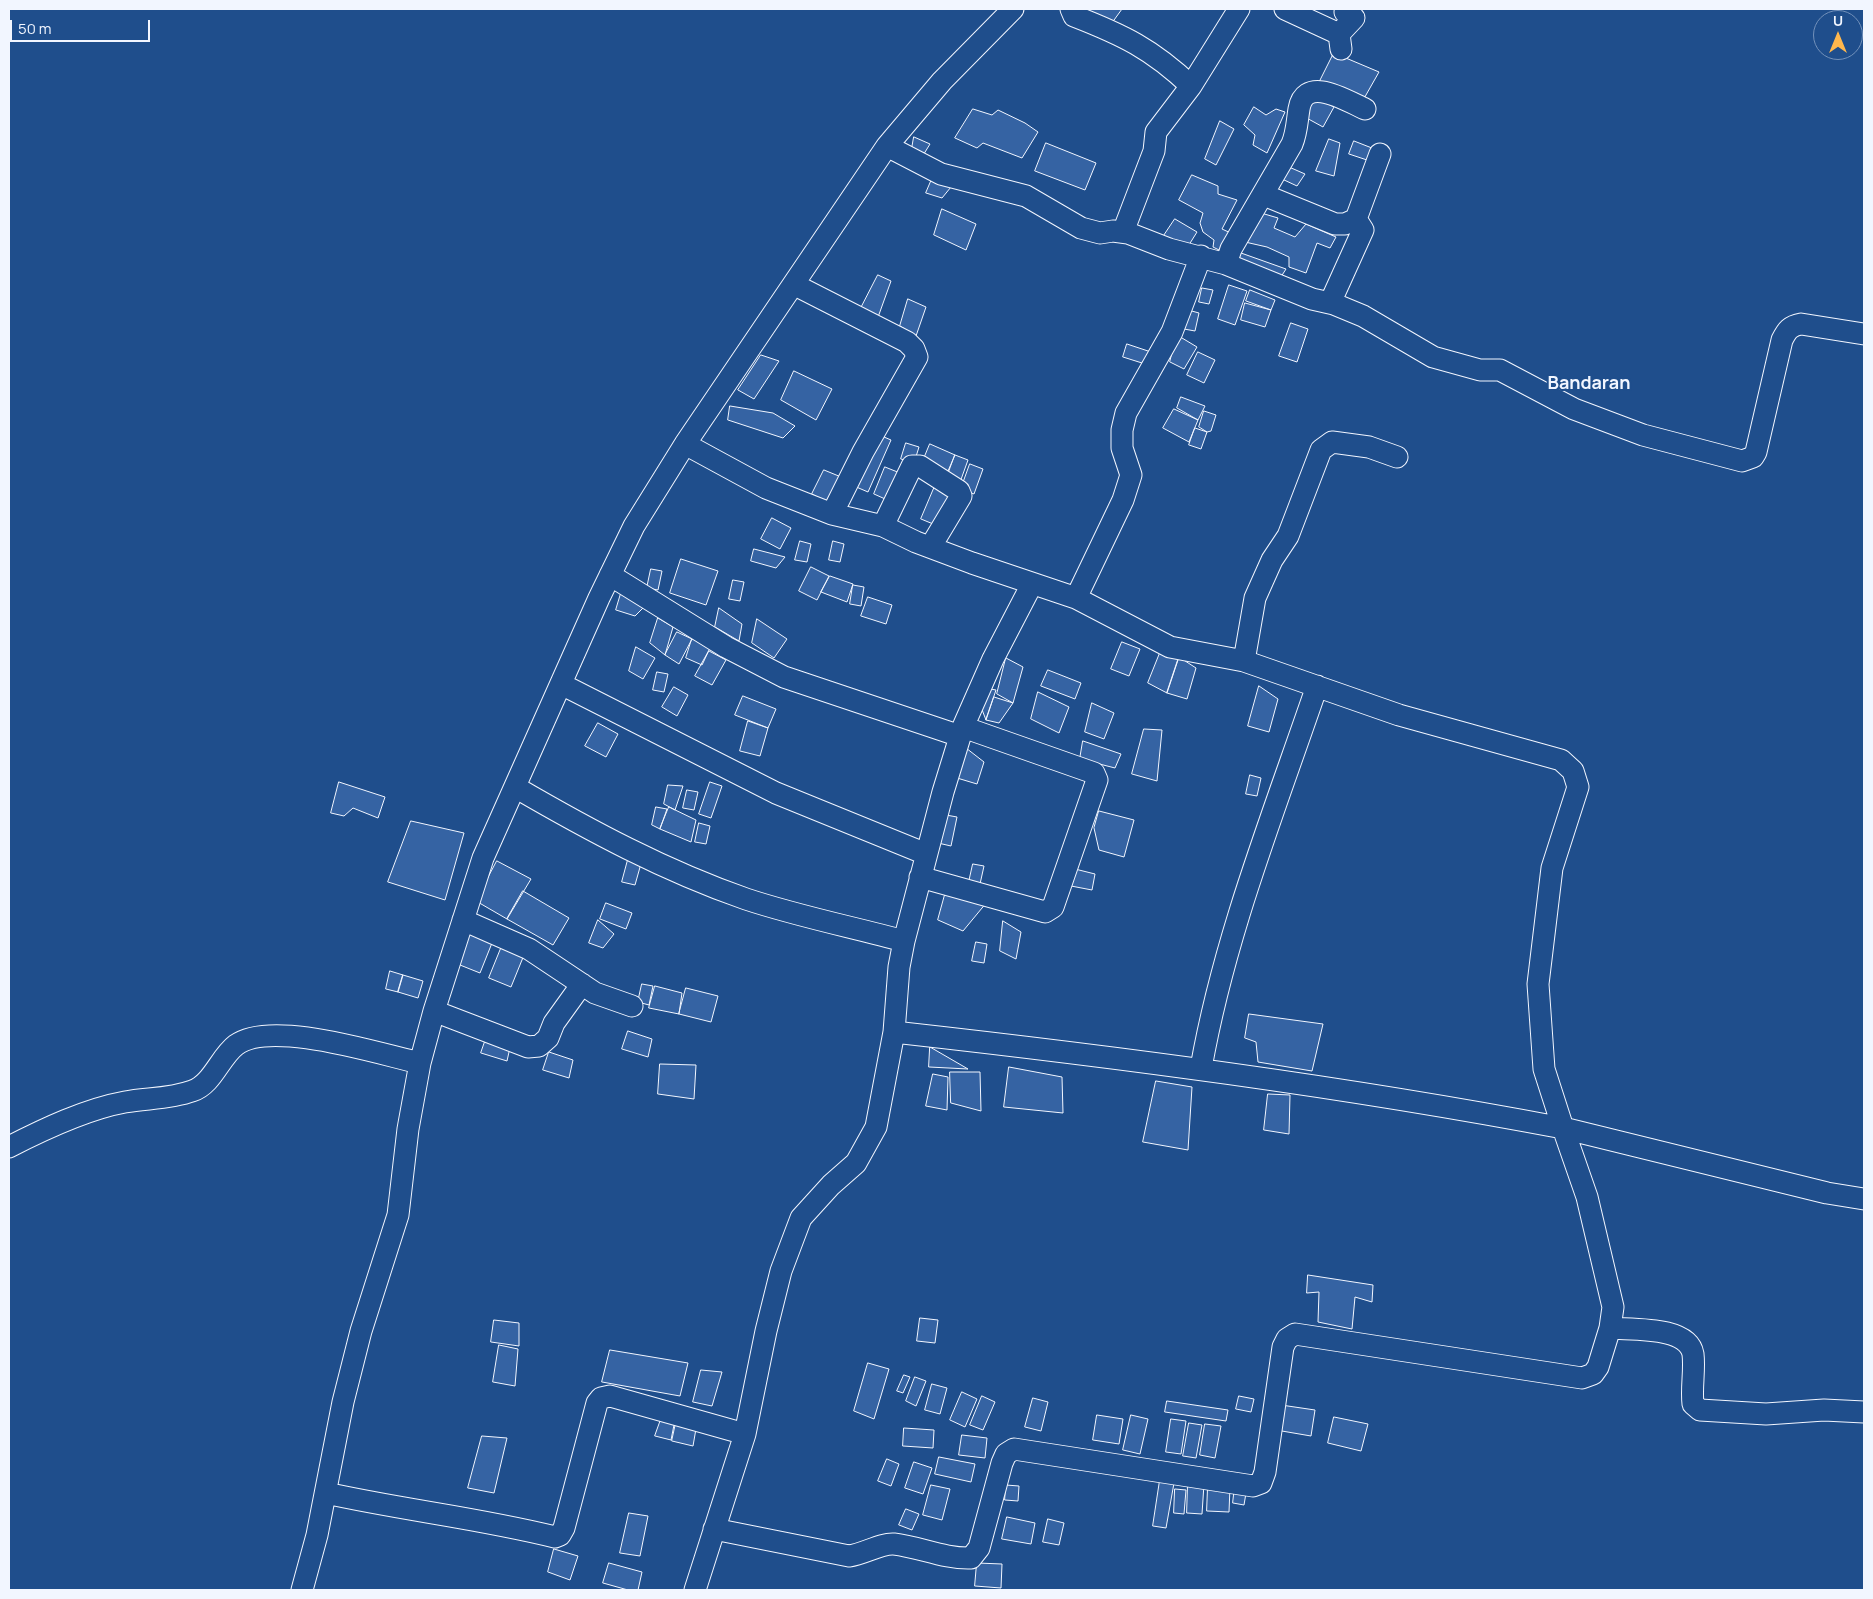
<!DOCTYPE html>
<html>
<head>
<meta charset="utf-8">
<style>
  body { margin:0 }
  #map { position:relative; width:1873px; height:1599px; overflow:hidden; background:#1f4e8c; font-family:Manrope,sans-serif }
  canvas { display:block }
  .frame { position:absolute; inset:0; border:10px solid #f2f6ff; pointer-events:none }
  .north { position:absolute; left:1813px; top:10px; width:50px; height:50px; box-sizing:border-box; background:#1f4e8c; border:1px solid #7391ba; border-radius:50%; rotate:0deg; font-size:14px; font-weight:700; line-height:20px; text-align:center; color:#f2f6ff }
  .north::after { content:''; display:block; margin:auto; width:18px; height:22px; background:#ffb74d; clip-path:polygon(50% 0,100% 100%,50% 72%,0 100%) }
  .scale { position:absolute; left:10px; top:20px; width:140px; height:22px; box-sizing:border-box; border:2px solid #f2f6ff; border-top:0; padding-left:6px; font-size:15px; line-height:18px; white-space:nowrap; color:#f2f6ff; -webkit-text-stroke:4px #1f4e8c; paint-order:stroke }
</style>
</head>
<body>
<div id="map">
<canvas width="1873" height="1599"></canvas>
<div class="frame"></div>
<div class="north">U</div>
<div class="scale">50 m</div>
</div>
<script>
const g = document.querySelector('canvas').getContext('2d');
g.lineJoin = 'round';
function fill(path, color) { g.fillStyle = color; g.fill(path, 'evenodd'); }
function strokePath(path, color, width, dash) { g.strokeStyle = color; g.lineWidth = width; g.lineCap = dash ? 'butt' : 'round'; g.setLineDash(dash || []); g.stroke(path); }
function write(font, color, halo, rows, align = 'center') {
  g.font = font + ' Manrope,sans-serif'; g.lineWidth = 4; g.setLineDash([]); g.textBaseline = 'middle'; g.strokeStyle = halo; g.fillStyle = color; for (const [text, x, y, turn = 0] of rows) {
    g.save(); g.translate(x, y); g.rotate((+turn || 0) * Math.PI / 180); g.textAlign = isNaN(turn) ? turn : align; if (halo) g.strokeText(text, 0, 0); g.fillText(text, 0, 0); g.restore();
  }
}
const building = new Path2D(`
  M1083 9H1122L1109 27Z
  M1334 53 1379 72 1362 102 1320 81Z
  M1314 97 1334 107 1323 127 1303 116Z
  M1254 107 1266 115 1276 109 1285 112 1267 153 1253 145 1255 135 1244 125Z
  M973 109 992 115 998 110 1025 123 1038 132 1022 158 983 143 977 148 955 138Z
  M1220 121 1234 129 1216 165 1205 159Z
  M914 137 930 144 922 157 912 148Z
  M1329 139 1340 143 1334 176 1316 171Z
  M1354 141 1377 150 1370 161 1349 154Z
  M1046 143 1096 163 1085 190 1035 171Z
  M1289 167 1305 174 1297 186 1282 179Z
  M1192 175 1218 186V194L1237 200 1222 229 1235 235 1225 253 1213 247 1214 240 1203 232 1200 223 1203 213 1179 200Z
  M932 179 951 187 942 198 926 193Z
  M942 209 976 224 966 250 934 235Z
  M1261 213 1278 218 1274 228 1295 237 1306 224 1336 237 1330 248 1317 243 1306 273 1289 267V257L1267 247 1245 242Z
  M1175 219 1197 232 1187 248 1161 240Z
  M1241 253 1286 269 1279 280 1235 263Z
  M878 275 891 281 877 320 860 310Z
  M1229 285 1247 291 1235 325 1218 319Z
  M1202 288 1213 290 1209 304 1199 302Z
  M1250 290 1275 300 1271 310 1246 301Z
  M908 299 926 307 916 336 900 326Z
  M1245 303 1271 310 1265 327 1241 320Z
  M1188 310 1199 313 1195 331 1184 329Z
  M1291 323 1308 329 1297 362 1279 356Z
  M1177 335 1197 347 1184 369 1170 362Z
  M1127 344 1151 352 1142 363 1123 357Z
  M1198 352 1215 360 1204 383 1187 375Z
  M761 355 779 361 754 399 738 390Z
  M794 371 832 389 816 420 781 400Z
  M1181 397 1205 406 1198 420 1177 408Z
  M730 406 773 413 795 426 783 438 728 420Z
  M1174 409 1198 420 1189 442 1163 428Z
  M1204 411 1216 415 1211 431 1207 432 1199 427Z
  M1195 428 1207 432 1201 449 1189 445Z
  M877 434 891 440 868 492 854 486Z
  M906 443 919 447 914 463 901 459Z
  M930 444 955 455 948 471 923 461Z
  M955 455 968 460 959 485 946 480Z
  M970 464 983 469 974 494 961 489Z
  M885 467 905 475 894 503 874 494Z
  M824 470 846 479 834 506 812 494Z
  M935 486 951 493 938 526 921 519Z
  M772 518 791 528 780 549 761 539Z
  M800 541 811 544 807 562 795 560Z
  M833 541 844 544 840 562 829 560Z
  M754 549 785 557 776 568 751 561Z
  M681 559 718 571 706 605 670 593Z
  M811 567 829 576 817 600 799 591Z
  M651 569 662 571 658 590 647 588Z
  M830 576 853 584 847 602 821 592Z
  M733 580 744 582 740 601 729 599Z
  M853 585 864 587 861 606 850 604Z
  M622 590 646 605 635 616 616 610Z
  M868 597 892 605 886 624 861 616Z
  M719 608 742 624 739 641 715 627Z
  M658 618 673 627 665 655 650 643Z
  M757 619 787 639 774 658 752 643Z
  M677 632 692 639 679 664 665 655Z
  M692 639 711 646 702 665 686 658Z
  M1122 642 1140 649 1129 676 1111 669Z
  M636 647 655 658 643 679 629 671Z
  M709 651 726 660 712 685 695 676Z
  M1160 653 1179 657 1167 693 1148 683Z
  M1179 657 1196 668 1187 699 1167 693Z
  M1006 658 1023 667 1013 703 997 694Z
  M1048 670 1081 683 1075 699 1041 686Z
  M657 672 668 674 664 692 653 690Z
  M1259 686 1278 699 1269 732 1248 726Z
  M674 687 688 695 677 716 662 707Z
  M985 688 996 690 986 720 981 707Z
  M1038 692 1069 707 1059 733 1031 719Z
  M743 696 776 709 768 728 735 715Z
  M994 697 1013 703 999 723 986 720Z
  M1092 703 1114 713 1104 739 1085 732Z
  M748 721 768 728 760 756 740 751Z
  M598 723 618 734 606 757 585 746Z
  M1144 729 1162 730 1157 781 1132 774Z
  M1083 741 1121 754 1115 768 1080 759Z
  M966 748 984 762 977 784 957 778Z
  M1250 775 1261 778 1257 796 1246 794Z
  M339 782 385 797 378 818 353 808 344 816 331 813Z
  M710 782 722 786 711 818 699 814Z
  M668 785 683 786 675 810 664 804Z
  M687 790 698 792 694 810 683 808Z
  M656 807 667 809 660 829 652 825Z
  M669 807 696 820 691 842 660 829Z
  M1099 811 1134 820 1124 857 1099 850 1094 828Z
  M946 815 957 817 951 846 938 843Z
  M411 821 464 833 445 900 388 882Z
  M699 823 710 826 706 844 695 842Z
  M629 856 642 860 635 885 622 882Z
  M497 861 531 879 507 919 476 901Z
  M973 864 984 866 980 884 969 882Z
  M1075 869 1095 874 1092 890 1071 886Z
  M523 891 569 918 553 945 507 919Z
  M946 891 987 902 963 931 938 920Z
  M606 903 632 913 626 929 600 919Z
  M598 920 614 934 603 948 589 943Z
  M1003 921 1021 932 1016 959 1000 951Z
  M469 928 494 938 480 973 455 963Z
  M976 942 987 944 984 963 972 961Z
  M502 946 524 955 511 987 489 978Z
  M390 971 403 975 398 992 386 989Z
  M403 975 423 981 418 998 398 992Z
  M642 984 653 986 649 1005 638 1002Z
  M655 986 682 993 679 1014 649 1008Z
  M686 988 718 996 711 1022 679 1014Z
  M1249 1014 1323 1024 1312 1071 1258 1062 1256 1042 1245 1038Z
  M628 1031 652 1039 648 1057 622 1049Z
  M487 1036 511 1043 507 1061 481 1053Z
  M930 1047 968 1069 929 1067Z
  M549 1052 573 1060 569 1078 543 1070Z
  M660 1064 696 1065 694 1099 658 1094Z
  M1009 1067 1062 1077 1063 1113 1004 1107Z
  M950 1072H980L981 1111 951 1103Z
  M933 1074 948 1077 947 1110 926 1106Z
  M1156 1081 1192 1087 1188 1150 1143 1142Z
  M1268 1094 1290 1095 1289 1134 1264 1130Z
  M1308 1275 1373 1285 1372 1302 1355 1297 1352 1329 1318 1322 1319 1292 1307 1293Z
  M920 1318 938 1320 935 1343 917 1341Z
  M494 1320 519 1323V1346L491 1342Z
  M499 1345 518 1349 515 1386 493 1382Z
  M610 1350 688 1363 680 1396 602 1382Z
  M868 1363 889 1369 874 1419 854 1411Z
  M701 1370 722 1372 712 1406 693 1402Z
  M904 1375 910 1377 903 1393 897 1391Z
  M915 1377 926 1381 916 1406 906 1401Z
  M932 1384 947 1388 940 1414 925 1410Z
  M962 1392 977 1399 965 1427 950 1420Z
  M982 1396 995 1402 983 1430 970 1425Z
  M1239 1396 1254 1399 1251 1412 1236 1409Z
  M1033 1398 1048 1402 1041 1431 1025 1427Z
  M1167 1401 1228 1410 1226 1421 1165 1412Z
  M1281 1405 1315 1410 1311 1436 1276 1430Z
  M664 1411 676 1415 671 1440 655 1436Z
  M1097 1415 1123 1419 1119 1444 1093 1440Z
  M1131 1415 1148 1419 1140 1454 1123 1450Z
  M1334 1417 1368 1424 1361 1451 1328 1443Z
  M677 1418 697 1423 693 1446 672 1441Z
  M1171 1419 1186 1421 1181 1454 1166 1452Z
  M1189 1423 1202 1425 1196 1458 1183 1456Z
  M1205 1424 1221 1426 1215 1458 1200 1455Z
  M904 1428 934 1430 933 1448 903 1446Z
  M962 1435 987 1438 985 1458 959 1455Z
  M482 1436 507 1438 494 1493 468 1488Z
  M939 1457 975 1464 971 1482 935 1474Z
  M887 1459 899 1464 891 1486 878 1481Z
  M914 1462 932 1468 923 1494 905 1488Z
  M1160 1480 1174 1483 1166 1528 1153 1526Z
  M1188 1483 1204 1484 1202 1514 1187 1513Z
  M931 1485 950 1489 942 1520 923 1515Z
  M1006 1485 1019 1486 1018 1501 1005 1500Z
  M1235 1485 1247 1487 1244 1505 1233 1503Z
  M1208 1486 1230 1487 1229 1512 1207 1511Z
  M1175 1489 1186 1490 1184 1514 1174 1513Z
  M906 1509 919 1514 912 1530 899 1525Z
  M629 1513 648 1516 640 1556 620 1553Z
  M1007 1517 1035 1523 1031 1544 1002 1539Z
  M1048 1519 1064 1523 1059 1545 1043 1542Z
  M554 1549 578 1556 570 1580 548 1572Z
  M609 1563 642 1572 638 1590H628L603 1583Z
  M977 1563 1002 1564 1001 1588 975 1586Z`);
const minor = new Path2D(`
  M1071 9 1074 16C1123 35 1152 49 1191 86L1156 132 1154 151 1123 232
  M1285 9 1339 34 1341 49
  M1339 34 1354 18 1345 12 1346 9
  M1191 86 1239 9
  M887 146 941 174 1026 196 1081 228 1100 233 1113 231 1128 233 1169 249 1226 264 1231 249 1292 144C1297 132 1297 121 1299 109 1305 74 1347 101 1365 109
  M1264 195 1335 224H1345L1356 219 1380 154
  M1226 264 1312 299 1334 304 1363 316 1433 357 1480 370H1500L1574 409 1643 435 1742 461 1753 457 1756 452 1782 340C1787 330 1790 326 1801 324L1864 334
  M795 285 907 342 914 349 917 357 863 452 832 514
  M1330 303 1363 230 1356 219
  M685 444 766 488 832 514 883 526 916 542 972 563 1076 598 1170 647 1244 661 1399 715 1561 760 1573 771 1578 787 1552 868 1538 984 1544 1069 1563 1128 1827 1193 1864 1199
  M883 526 912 466H920L959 491 961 496 931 546
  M610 575 726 647 784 677 960 736
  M1076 598 1123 500 1131 475 1122 448V430L1126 413 1172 332 1201 256
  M1244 661 1255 598 1272 560 1288 536 1321 450 1332 442 1369 447 1397 457
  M561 684 776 793 926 854
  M515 787C589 830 665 871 746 899 797 916 852 927 904 941
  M920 877 1045 912 1053 907 1097 780 1094 773 963 727
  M463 920 529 949 595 993 632 1006
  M434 1011 528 1047 539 1046 548 1038 554 1023 582 984
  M1201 1068C1224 937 1274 812 1317 686
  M9 1147C44 1129 86 1109 125 1102 147 1098 170 1099 192 1091 212 1085 220 1057 236 1045 271 1019 379 1054 420 1063
  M1610 1328C1633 1330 1688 1326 1693 1354 1695 1370 1691 1388 1693 1404L1700 1410 1766 1414 1824 1410 1864 1412
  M326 1493C402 1510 479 1518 555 1537L560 1535 564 1528 597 1403 601 1398 610 1396 745 1434
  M714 1529 849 1556C864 1554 881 1543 894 1544 920 1547 944 1559 971 1558L979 1548 1002 1463 1006 1454 1014 1449 1253 1486 1261 1483 1265 1472 1283 1347 1287 1339 1295 1334 1582 1378 1593 1374 1598 1367 1610 1328 1613 1307 1587 1197 1563 1128C1341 1086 1118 1057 894 1032
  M302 1590 317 1535 343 1402 361 1331 398 1215 408 1129 420 1063 434 1011 483 858 599 598 634 526 685 444 887 146 942 81 1013 9
  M695 1590 745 1434 766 1331 781 1271 801 1218 831 1185 856 1163 876 1127 894 1032 899 967 904 941 943 792 963 727 993 659 1032 584`);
const quarterNames = [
  ["Bandaran",1589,384]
];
fill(building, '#3563a3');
strokePath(building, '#f2f6ff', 1);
strokePath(minor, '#f2f6ff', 23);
strokePath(minor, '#1f4e8c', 21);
write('bold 18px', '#f2f6ff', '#1f4e8c', quarterNames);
</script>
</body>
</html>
